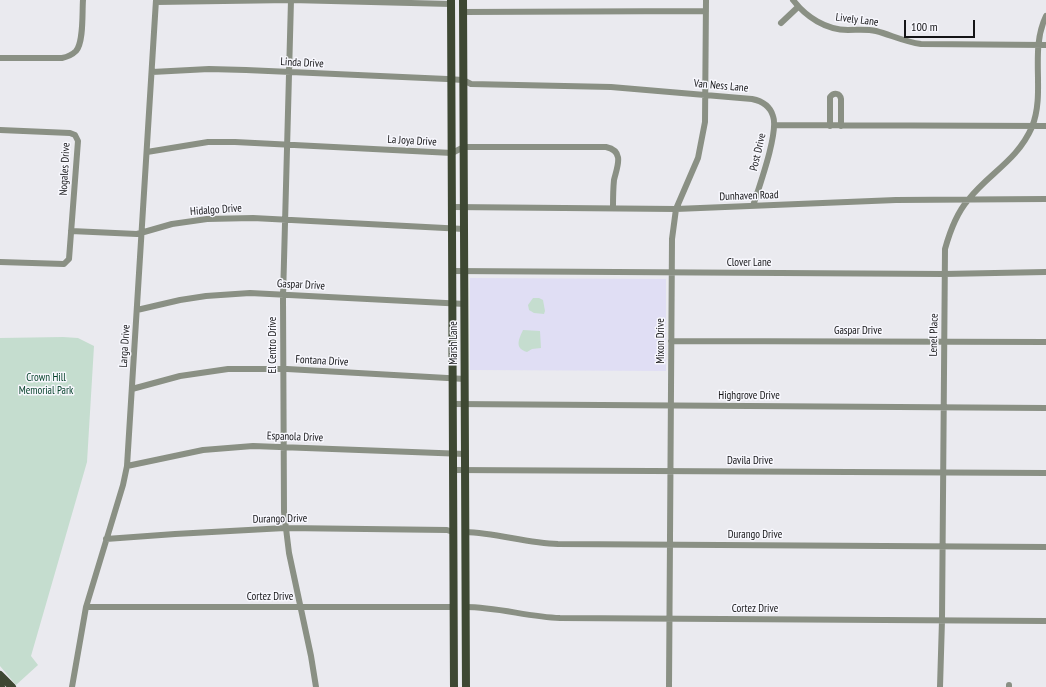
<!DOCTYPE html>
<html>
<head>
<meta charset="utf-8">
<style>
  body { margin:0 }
  #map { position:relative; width:1046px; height:687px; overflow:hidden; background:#eaeaef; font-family:"PT Sans Narrow",sans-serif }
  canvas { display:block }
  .scale { position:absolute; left:904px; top:20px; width:71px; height:18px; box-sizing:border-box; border:2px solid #141416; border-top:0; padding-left:5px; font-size:12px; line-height:14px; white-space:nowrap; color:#141416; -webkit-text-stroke:3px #f7f7fd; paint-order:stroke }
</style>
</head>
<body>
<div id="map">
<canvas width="1046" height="687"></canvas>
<div class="scale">100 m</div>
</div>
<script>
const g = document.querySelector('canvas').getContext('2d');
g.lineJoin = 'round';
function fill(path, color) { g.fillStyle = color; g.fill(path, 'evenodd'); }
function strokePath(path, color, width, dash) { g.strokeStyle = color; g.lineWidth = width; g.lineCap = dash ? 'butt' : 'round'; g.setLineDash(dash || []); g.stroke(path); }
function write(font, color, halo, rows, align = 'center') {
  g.font = font + ' "PT Sans Narrow",sans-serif'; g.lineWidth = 3; g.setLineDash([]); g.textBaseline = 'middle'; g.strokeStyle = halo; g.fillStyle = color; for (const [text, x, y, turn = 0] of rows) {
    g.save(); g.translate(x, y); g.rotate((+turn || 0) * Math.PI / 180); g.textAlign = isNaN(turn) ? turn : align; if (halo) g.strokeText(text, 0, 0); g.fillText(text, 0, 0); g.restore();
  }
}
const education = new Path2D(`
  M470 278 666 279V371L470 370Z`);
const green = new Path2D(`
  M533 298H539L543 300 545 311 544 314 534 313 529 310 528 305Z
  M523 330 540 331 541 348 532 349 527 352C514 348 519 339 523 330Z
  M63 337 78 338 94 346 87 462 31 656 38 665 16 685 0 666V338Z`);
const minor = new Path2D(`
  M291 0 283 298 284 512 289 553 311 656 316 687
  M793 0C806 17 826 30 848 30 858 30 867 29 876 31 891 35 905 42 921 44L1046 45
  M156 2 291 0 451 4
  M463 12 706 11
  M781 23 798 7
  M0 58H62C67 57 72 55 76 51 84 42 82 12 83 0
  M152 72 209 69 246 70 447 79 463 80 471 84 611 87 752 99C762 101 770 106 773 116 779 132 759 187 753 206
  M775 125 1046 126
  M830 126V97C834 92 840 93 841 99V126
  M0 130 70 133 75 135 78 141 69 259 64 264 0 262
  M147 152 208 142H235L452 153 464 147H606C625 151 617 167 614 180 613 190 613 199 613 208
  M452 207 676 209 896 200 1046 199
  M71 231 137 234 172 224 207 219 253 218 464 229
  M452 271 944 274 1046 272
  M137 310 180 300 206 296 250 293 465 304
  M671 341 1046 342
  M132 389 180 376 228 369H287L465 379
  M453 404 1046 408
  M127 466 203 450 253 446 465 454
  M453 470 1046 473
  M465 532C497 533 526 543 558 544L1046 547
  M106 539 175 534 285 528 447 530 453 532
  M86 607H453
  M465 607C498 607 528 617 560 618L1046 621
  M72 687 86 607 123 485 127 466 156 0
  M669 687 672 239 676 209 698 158 705 122 706 0
  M940 687 942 620 945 249C950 231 956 214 968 200 989 173 1017 161 1032 127 1046 92 1029 51 1046 16
  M1009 687V685`);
const major = new Path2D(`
  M451 0 454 687
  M463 0 466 687
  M0 675 12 687
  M0 685 1 687`);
const streetNames = [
  ["Lively Lane",857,20,7],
  ["Linda Drive",302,63,3],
  ["Van Ness Lane",721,86,5],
  ["La Joya Drive",412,141,3],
  ["Post Drive",758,152,-77],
  ["Nogales Drive",65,169,-87],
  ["Dunhaven Road",749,196,-2],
  ["Hidalgo Drive",216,210,-4],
  ["Clover Lane",749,263],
  ["Gaspar Drive",301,285,3],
  ["Gaspar Drive",858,331],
  ["Lenel Place",934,335,-89],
  ["Mixon Drive",661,341,-90],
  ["Marsh Lane",454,343,-90],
  ["El Centro Drive",273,345,-90],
  ["Larga Drive",125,346,-86],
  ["Fontana Drive",322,361,3],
  ["Highgrove Drive",749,396],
  ["Espanola Drive",295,437,2],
  ["Davila Drive",750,461],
  ["Durango Drive",280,519,-1],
  ["Durango Drive",755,535],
  ["Cortez Drive",270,597],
  ["Cortez Drive",755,609]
];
const parkNames = [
  ["Crown Hill",46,378],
  ["Memorial Park",46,391]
];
fill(education, '#e0def4');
fill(green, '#c5ddcf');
strokePath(minor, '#8a9084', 6);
strokePath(major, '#3e4833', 8);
write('11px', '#141416', '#f7f7fd', streetNames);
write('11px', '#003e26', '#f7f7fd', parkNames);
</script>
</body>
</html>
